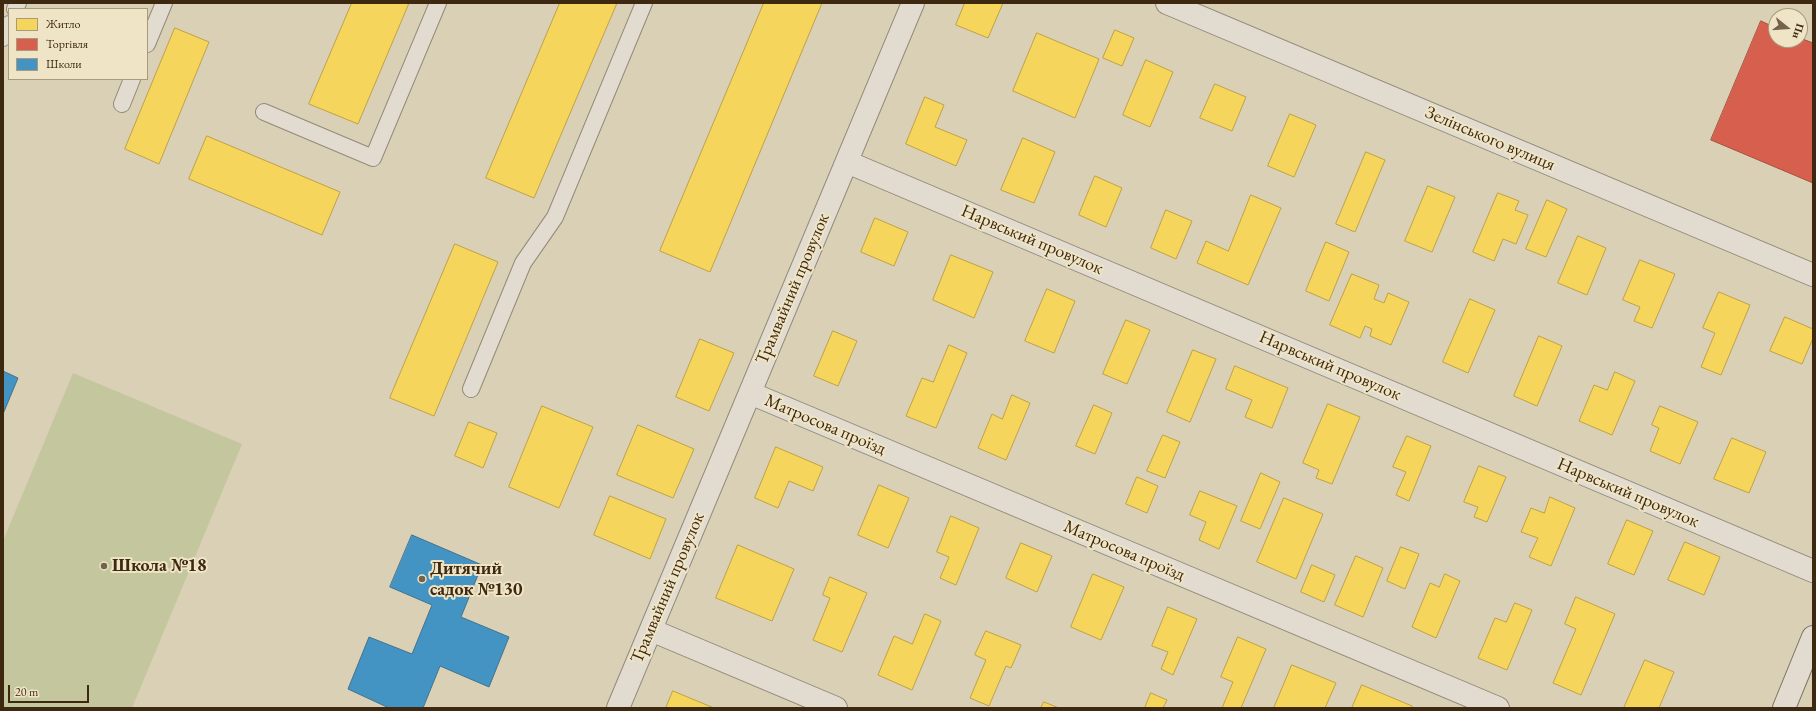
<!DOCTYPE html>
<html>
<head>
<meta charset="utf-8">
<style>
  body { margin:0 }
  #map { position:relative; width:1816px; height:711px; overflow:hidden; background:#d9d0b6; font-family:"EB Garamond",serif }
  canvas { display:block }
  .frame { position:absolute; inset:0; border:4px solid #3e2910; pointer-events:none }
  .legend { position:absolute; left:8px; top:8px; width:140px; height:72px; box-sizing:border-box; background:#efe5c6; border:1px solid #a89a7d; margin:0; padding:5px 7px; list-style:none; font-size:12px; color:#3e2910 }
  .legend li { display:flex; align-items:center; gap:8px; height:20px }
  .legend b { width:20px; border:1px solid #a89a7d }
  .north { position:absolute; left:1768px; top:8px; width:40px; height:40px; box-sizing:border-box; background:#efe5c6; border:1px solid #a89a7d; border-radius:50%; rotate:107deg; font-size:11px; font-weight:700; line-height:16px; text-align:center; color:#3e2910 }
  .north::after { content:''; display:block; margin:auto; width:14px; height:18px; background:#74634a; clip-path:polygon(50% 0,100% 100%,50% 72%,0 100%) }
  .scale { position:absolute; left:8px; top:685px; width:81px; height:18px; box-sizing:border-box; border:2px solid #3e2910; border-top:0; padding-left:5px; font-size:12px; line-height:14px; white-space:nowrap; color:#3e2910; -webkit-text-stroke:3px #efe5c6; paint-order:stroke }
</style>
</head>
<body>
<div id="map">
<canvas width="1816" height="711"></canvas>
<div class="frame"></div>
<ul class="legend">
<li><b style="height:11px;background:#f6d55c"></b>Житло</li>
<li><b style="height:11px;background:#d6604d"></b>Торгівля</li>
<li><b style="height:11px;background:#4393c3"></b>Школи</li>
</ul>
<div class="north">Пн</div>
<div class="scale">20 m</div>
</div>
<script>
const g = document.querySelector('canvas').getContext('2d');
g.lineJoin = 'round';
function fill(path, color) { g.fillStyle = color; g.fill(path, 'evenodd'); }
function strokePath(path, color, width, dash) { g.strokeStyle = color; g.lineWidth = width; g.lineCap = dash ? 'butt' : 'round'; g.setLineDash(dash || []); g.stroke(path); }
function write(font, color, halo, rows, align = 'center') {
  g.font = font + ' "EB Garamond",serif'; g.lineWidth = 4; g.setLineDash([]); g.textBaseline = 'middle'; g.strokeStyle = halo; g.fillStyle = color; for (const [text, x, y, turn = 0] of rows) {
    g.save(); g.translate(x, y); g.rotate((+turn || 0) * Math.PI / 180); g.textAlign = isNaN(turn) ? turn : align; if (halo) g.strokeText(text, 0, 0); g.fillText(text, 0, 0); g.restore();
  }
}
const green = new Path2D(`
  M73 373 242 444 132 708H3V541Z`);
const homes = new Path2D(`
  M352 3H409L358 124 309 104Z
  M560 3H617L534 198 486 178Z
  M764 3H822L710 272 660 251Z
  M965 3H1003L988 38 956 25Z
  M175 28 209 42 159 164 125 149Z
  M1115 30 1134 38 1122 66 1103 58Z
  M1037 33 1099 59 1075 118 1013 91Z
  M1146 60 1173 72 1150 127 1123 115Z
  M1215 84 1246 97 1232 131 1200 118Z
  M925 97 944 105 935 127 967 140 956 166 906 144Z
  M1290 114 1316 125 1294 177 1268 166Z
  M207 136 340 192 322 235 189 179Z
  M1023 138 1055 152 1034 203 1001 190Z
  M1366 152 1385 160 1355 232 1336 224Z
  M1095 176 1122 188 1106 227 1079 215Z
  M1428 186 1455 197 1432 252 1405 241Z
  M1498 193 1519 201 1515 210 1528 215 1516 244 1503 239 1494 261 1473 252Z
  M1251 195 1281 208 1248 285 1197 263 1206 241 1228 251Z
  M1547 200 1567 209 1546 257 1526 249Z
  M1166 210 1192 221 1176 259 1151 248Z
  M875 218 908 232 894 266 861 252Z
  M1578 236 1606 248 1587 295 1558 283Z
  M1326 242 1349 252 1329 301 1306 291Z
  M455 244 498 262 434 416 390 398Z
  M951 255 993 272 974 318 933 300Z
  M1640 260 1675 274 1652 328 1634 321 1640 307 1623 300Z
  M1352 274 1379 285 1374 299 1384 303 1388 293 1409 302 1391 345 1370 336 1372 329 1365 326 1360 338 1330 325Z
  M1047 289 1075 301 1054 353 1025 341Z
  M1719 292 1750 305 1721 375 1701 367 1715 333 1703 328Z
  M1470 299 1495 310 1468 373 1443 362Z
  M1785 317 1813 329V338L1802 364 1770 351Z
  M1126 320 1150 330 1127 384 1103 374Z
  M833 331 857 341 838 386 814 376Z
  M1539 336 1562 346 1537 406 1514 396Z
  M700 339 734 353 709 411 676 397Z
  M949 345 967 353 936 428 906 416 922 378 933 382Z
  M1193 350 1216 359 1190 422 1167 412Z
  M1235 366 1288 388 1272 428 1245 417 1252 400 1226 389Z
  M1615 372 1635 381 1612 435 1579 421 1594 385 1607 390Z
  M1012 395 1030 403 1006 460 978 448 992 414 1002 419Z
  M1328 404 1360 417 1332 484 1316 478 1319 470 1303 463Z
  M1094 405 1112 413 1095 454 1076 446Z
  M542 406 593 427 559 508 509 487Z
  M1660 406 1698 422 1680 464 1650 451 1659 428 1652 425Z
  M469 422 497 433 483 468 455 456Z
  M638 425 694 449 673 498 617 475Z
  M1163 435 1180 442 1165 478 1147 471Z
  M1407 436 1431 446 1409 501 1396 495 1406 472 1393 467Z
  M1732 438 1766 452 1749 493 1714 479Z
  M776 447 823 467 813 491 789 481 778 508 755 498Z
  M1479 466 1506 477 1487 522 1474 517 1478 507 1464 502Z
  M1261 473 1280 482 1260 529 1241 521Z
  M1137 477 1158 486 1147 513 1126 504Z
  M879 485 909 498 888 548 858 535Z
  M1200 491 1237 506 1219 549 1199 540 1206 522 1190 515Z
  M610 496 666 519 650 559 594 535Z
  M1550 497 1575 508 1551 566 1529 557 1538 538 1521 532 1531 508 1544 513Z
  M1284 498 1323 514 1296 579 1257 562Z
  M951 516 979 528 956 585 940 578 949 557 937 552Z
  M1627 520 1653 531 1634 575 1608 564Z
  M1685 542 1720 557 1704 595 1668 580Z
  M1021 543 1052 556 1037 592 1006 578Z
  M738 545 794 569 772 621 716 598Z
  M1401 547 1419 554 1405 589 1387 581Z
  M1356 556 1383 568 1363 617 1335 605Z
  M1312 565 1335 575 1324 602 1301 592Z
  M1093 574 1124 587 1101 640 1071 627Z
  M1445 574 1460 581 1436 638 1412 627 1430 583 1439 587Z
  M830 577 867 593 842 652 813 640 830 598 823 595Z
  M1576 597 1615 614 1581 695 1553 683 1576 629 1565 624Z
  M1515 603 1532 610 1507 670 1478 658 1495 618 1506 622Z
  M1168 607 1197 619 1173 675 1161 669 1168 652 1152 646Z
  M925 614 941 621 912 690 878 675 894 636 912 644Z
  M986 631 1021 645 1011 668 1006 666 989 706 970 698 986 660 975 655Z
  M1238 637 1266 649 1241 708H1222L1233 682 1221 677Z
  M1645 660 1674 672 1659 708H1624Z
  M1292 665 1336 683 1325 708H1274Z
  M1362 685 1412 706V708H1352Z
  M673 691 714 708H666Z
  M1151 693 1167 700 1163 708H1145Z
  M1044 702 1059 708H1041Z`);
const shops = new Path2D(`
  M1761 21 1776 28V40H1800V38L1813 43V183L1711 140Z`);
const schools = new Path2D(`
  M3 371 18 378 3 414Z
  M412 535 482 565 461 617 509 637 489 687 440 666 423 708H389L348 689 369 637 412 654 432 605 390 587Z`);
const service = new Path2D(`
  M15 9 18 3
  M3 38 9 24
  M147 44 164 3
  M122 104 132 79
  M264 112 373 158 438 3
  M471 389 523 263 555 217 644 3`);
const minor = new Path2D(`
  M847 162 1813 571
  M750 393 1498 708
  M651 630 836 708
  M618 708 913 3`);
const tertiary = new Path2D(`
  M1167 3 1813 275`);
const secondary = new Path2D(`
  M1784 708 1813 637`);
const markers = [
  [104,566,4,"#74634a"],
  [422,579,4,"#74634a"]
];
const streetNames = [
  ["Зелінського вулиця",1490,139,23],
  ["Нарвський провулок",1032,240,23],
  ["Трамвайний провулок",793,289,-67],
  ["Нарвський провулок",1330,366,23],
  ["Матросова проїзд",825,425,23],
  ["Нарвський провулок",1628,493,23],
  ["Матросова проїзд",1124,551,23],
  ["Трамвайний провулок",668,588,-67]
];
const poiNames = [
  ["Школа №18",112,566],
  ["Дитячий",430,569],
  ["садок №130",430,590]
];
fill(green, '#c4c79d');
fill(homes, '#f6d55c');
strokePath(homes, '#bfa145', 1);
fill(shops, '#d6604d');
strokePath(shops, '#a8503b', 1);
fill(schools, '#4393c3');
strokePath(schools, '#42738d', 1);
strokePath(service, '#928a78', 18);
strokePath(minor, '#928a78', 24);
strokePath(tertiary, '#928a78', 24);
strokePath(secondary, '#7c7463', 24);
strokePath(service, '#e1dccf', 16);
strokePath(minor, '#e1dccf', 22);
strokePath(tertiary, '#e1dccf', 22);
strokePath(secondary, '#e1dccf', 22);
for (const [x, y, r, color] of markers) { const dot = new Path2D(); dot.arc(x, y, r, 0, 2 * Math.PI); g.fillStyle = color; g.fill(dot); strokePath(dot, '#efe5c6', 1.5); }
write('18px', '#3e2910', '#efe5c6', streetNames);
write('bold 18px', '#3e2910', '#efe5c6', poiNames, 'left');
</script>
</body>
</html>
